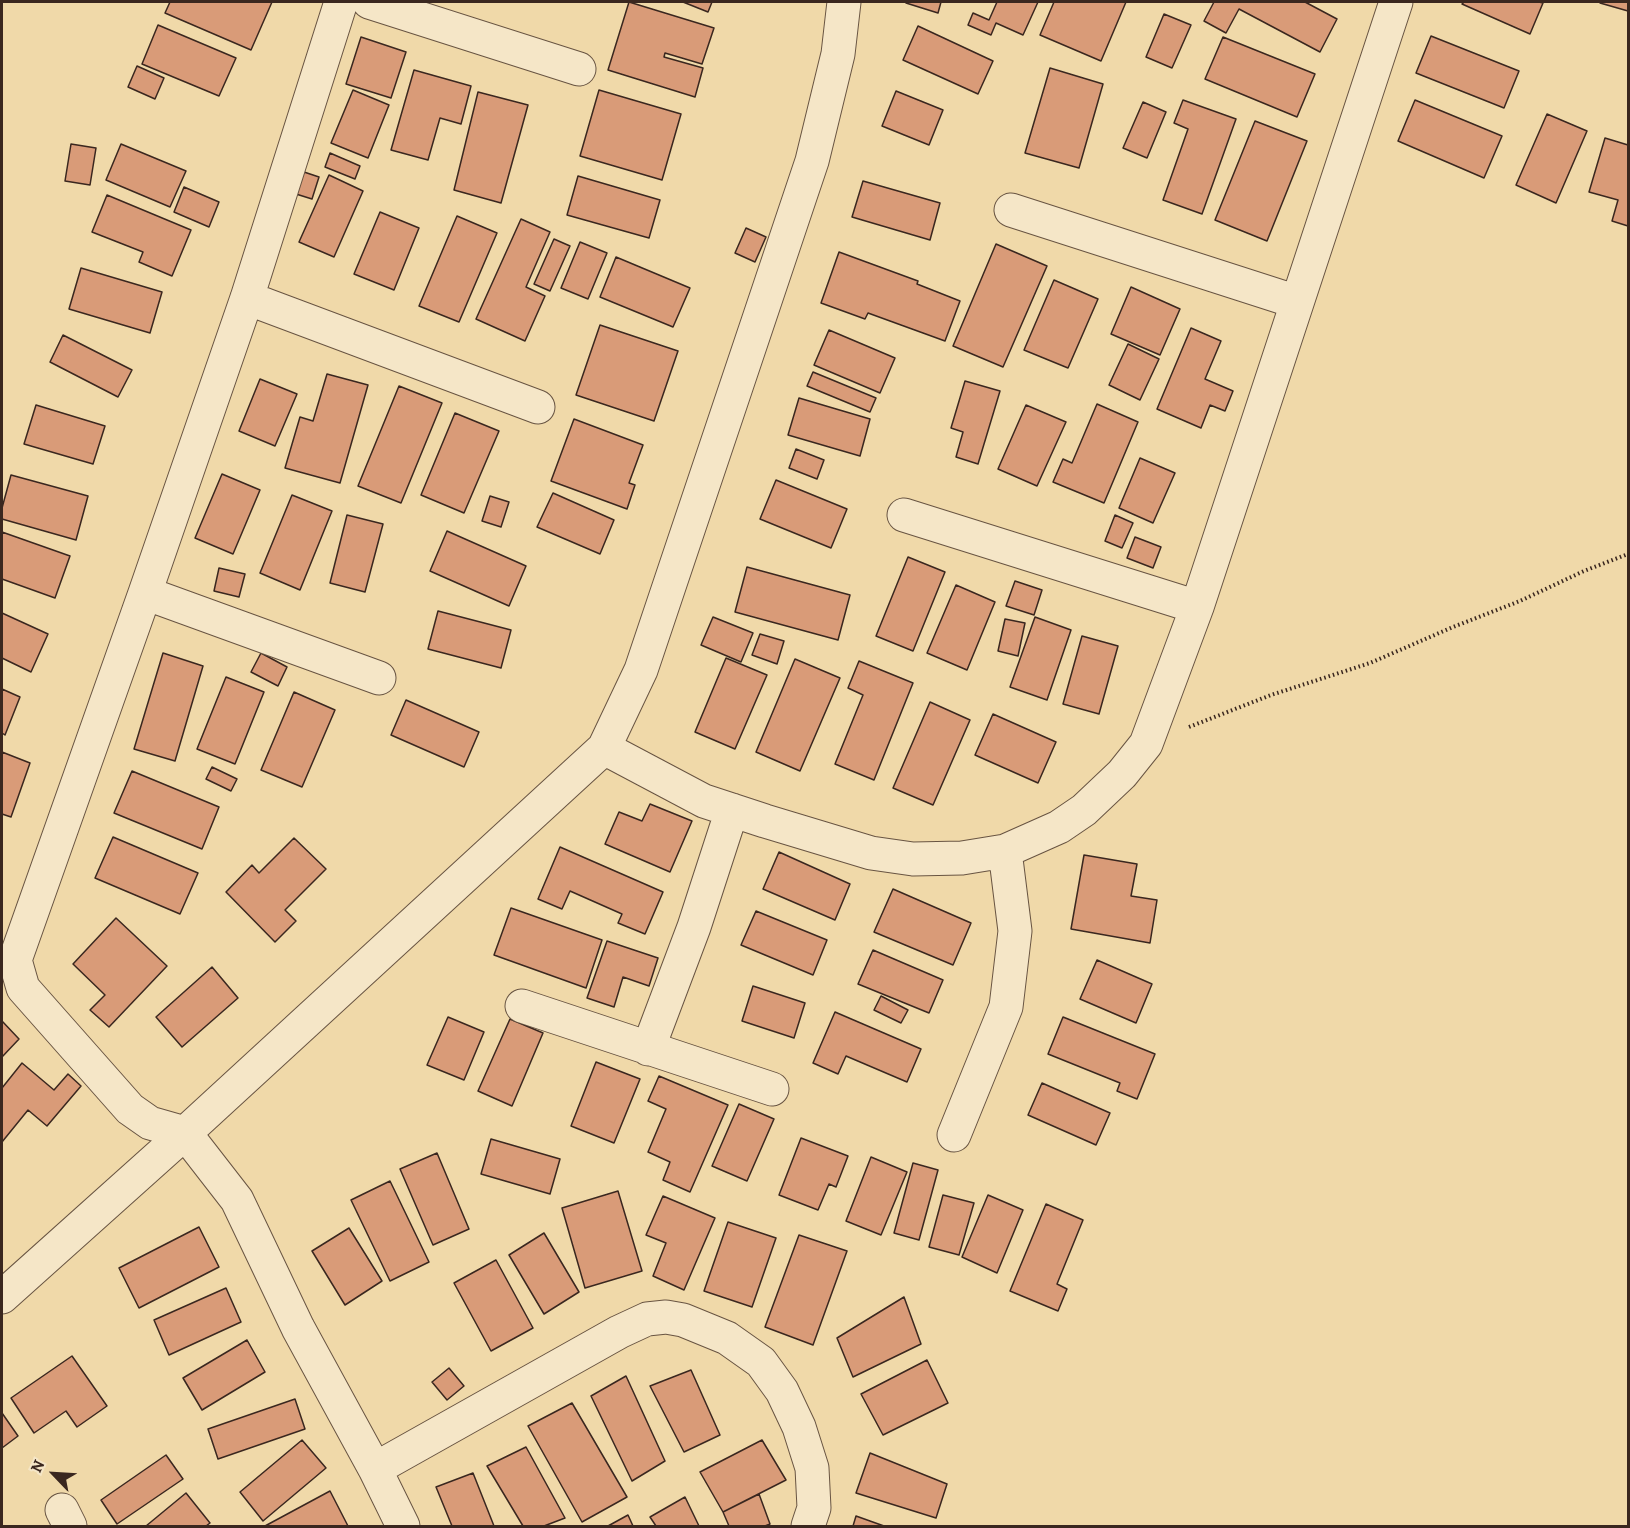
<!DOCTYPE html>
<html>
<head>
<meta charset="utf-8">
<style>
  body { margin:0 }
  #map { position:relative; width:1630px; height:1528px; overflow:hidden; background:#f0d9a9; font-family:Alegreya,serif }
  canvas { display:block }
  .frame { position:absolute; inset:0; border:3px solid #3a271f; pointer-events:none }
  .north { position:absolute; left:24px; top:1444px; width:60px; height:60px; -webkit-text-stroke:4px #f5e6c7; paint-order:stroke; rotate:295deg; font-size:16px; font-weight:700; line-height:24px; text-align:center; color:#3a271f }
  .north::after { content:''; display:block; margin:auto; width:21px; height:27px; background:#3a271f; clip-path:polygon(50% 0,100% 100%,50% 72%,0 100%) }
</style>
</head>
<body>
<div id="map">
<canvas width="1630" height="1528"></canvas>
<div class="frame"></div>
<div class="north">N</div>
</div>
<script>
const g = document.querySelector('canvas').getContext('2d');
g.lineJoin = 'round';
function fill(path, color) { g.fillStyle = color; g.fill(path, 'evenodd'); }
function strokePath(path, color, width, dash) { g.strokeStyle = color; g.lineWidth = width; g.lineCap = dash ? 'butt' : 'round'; g.setLineDash(dash || []); g.stroke(path); }
const building = new Path2D(`
  M170 2H272L251 50 165 13Z
  M629 2 714 28 702 64 665 53 664 57 703 68 695 97 608 70Z
  M683 2H712L708 12Z
  M906 2H941L938 13 906 3Z
  M997 2H1038L1023 35 996 23 991 35 968 25 973 13 989 20Z
  M1054 2H1126L1101 61 1040 35Z
  M1214 2H1305L1337 19 1320 52 1239 9 1226 33 1204 21Z
  M1464 2H1539L1543 3 1530 34 1462 4Z
  M1601 2H1628V11L1600 3Z
  M1164 14 1191 25 1172 68 1146 57Z
  M158 25 236 58 219 96 142 64Z
  M918 26 993 61 978 94 903 60Z
  M1431 36 1519 71 1504 108 1416 73Z
  M361 37 406 52 391 98 346 84Z
  M1223 37 1315 74 1297 117 1205 79Z
  M137 66 164 78 155 99 128 87Z
  M1050 68 1103 84 1079 168 1025 153Z
  M414 70 471 86 461 124 440 118 428 160 391 150Z
  M353 90 389 105 368 158 331 143Z
  M599 90 681 114 662 180 580 156Z
  M896 91 943 110 929 145 882 126Z
  M478 92 528 105 501 203 454 190Z
  M1183 100 1236 119 1202 214 1163 200 1188 129 1174 123Z
  M1415 100 1502 136 1484 178 1398 141Z
  M1143 102 1166 112 1147 158 1123 148Z
  M1547 114 1587 131 1556 203 1516 185Z
  M1255 121 1307 141 1267 241 1215 220Z
  M1605 138 1628 145V226L1612 221 1618 200 1589 192Z
  M71 144 96 148 90 185 65 181Z
  M121 144 186 171 170 207 106 180Z
  M330 153 360 166 355 179 325 167Z
  M304 172 319 177 312 199 296 194Z
  M329 175 363 191 334 257 299 242Z
  M578 176 660 200 649 238 567 215Z
  M863 181 940 203 930 240 852 217Z
  M184 187 219 202 209 227 174 212Z
  M107 195 191 230 172 276 139 262 143 252 92 232Z
  M380 212 419 228 394 290 354 274Z
  M457 216 497 233 459 322 419 306Z
  M521 219 550 232 526 287 545 296 525 341 476 319Z
  M746 228 766 237 755 262 735 253Z
  M554 239 570 246 550 291 534 284Z
  M580 242 607 253 588 299 561 288Z
  M996 244 1047 266 1003 367 953 346Z
  M839 252 918 281 917 284 960 301 945 341 868 313 865 319 821 303Z
  M616 257 690 288 673 327 600 297Z
  M81 268 162 292 150 333 69 309Z
  M1054 280 1098 299 1068 368 1024 350Z
  M1131 287 1180 309 1160 355 1111 334Z
  M600 325 678 351 654 421 576 395Z
  M1191 328 1221 341 1205 379 1233 391 1225 411 1210 405 1201 428 1157 409Z
  M829 330 895 358 880 393 814 365Z
  M63 335 132 370 118 397 50 362Z
  M1128 344 1159 359 1140 400 1109 385Z
  M813 372 876 398 870 412 807 386Z
  M327 374 368 385 340 483 285 468 300 417 313 421Z
  M260 379 297 394 275 446 239 431Z
  M965 381 1000 391 978 464 956 457 963 432 951 428Z
  M399 386 442 403 401 503 358 486Z
  M799 398 870 419 860 456 788 435Z
  M1097 404 1138 422 1104 503 1053 482 1063 459 1072 463Z
  M36 405 105 426 93 464 24 444Z
  M1026 405 1066 422 1037 486 998 469Z
  M455 413 499 431 464 513 421 495Z
  M574 419 643 445 629 483 635 485 627 509 551 481Z
  M796 449 824 460 817 479 789 468Z
  M1140 458 1175 473 1153 523 1119 508Z
  M222 474 260 490 233 554 195 538Z
  M11 475 88 496 76 540 2 519V508Z
  M776 480 847 509 831 548 760 519Z
  M553 493 614 520 600 554 537 527Z
  M292 495 332 511 300 590 260 573Z
  M490 496 509 502 501 527 482 521Z
  M347 515 383 524 365 592 330 583Z
  M1115 515 1133 523 1122 548 1105 541Z
  M447 531 526 566 509 606 430 571Z
  M2 532 70 556 55 598 2 579Z
  M1135 537 1161 547 1153 568 1127 558Z
  M908 557 945 572 913 651 876 636Z
  M747 567 850 595 838 640 735 612Z
  M219 568 245 574 239 597 214 591Z
  M1015 581 1042 590 1034 615 1006 606Z
  M956 585 995 602 967 670 927 653Z
  M438 611 511 630 501 668 428 649Z
  M2 613 48 634 31 672 2 658Z
  M713 617 753 633 741 662 701 645Z
  M1035 617 1071 630 1047 700 1010 687Z
  M1005 619 1025 623 1018 656 998 651Z
  M760 634 784 641 777 664 752 655Z
  M1082 636 1118 646 1099 714 1063 704Z
  M163 653 203 666 175 761 134 749Z
  M261 653 287 667 278 686 251 672Z
  M726 658 767 675 735 749 695 732Z
  M795 659 840 678 800 771 756 752Z
  M859 661 913 683 874 780 835 764 863 695 848 688Z
  M226 677 264 692 235 764 197 749Z
  M2 689 20 697 5 735 2 733Z
  M294 692 335 710 302 787 261 770Z
  M406 700 479 732 464 767 391 735Z
  M930 702 970 720 933 805 893 788Z
  M993 714 1056 742 1038 783 975 755Z
  M2 752 30 763 11 817 2 814Z
  M212 767 237 779 231 791 206 779Z
  M132 771 219 807 202 849 114 813Z
  M650 804 692 821 670 872 605 844 619 812 642 821Z
  M113 837 198 873 180 914 95 878Z
  M294 838 326 869 285 910 296 921 275 942 226 892 252 865 259 873Z
  M560 847 663 892 645 934 618 923 622 914 570 891 562 909 538 899Z
  M779 852 850 884 835 920 763 889Z
  M1084 855 1137 864 1131 896 1157 900 1150 943 1071 929Z
  M893 889 971 923 953 965 874 932Z
  M511 908 602 940 586 988 494 955Z
  M756 911 827 940 813 975 741 945Z
  M116 918 167 966 109 1027 90 1010 105 995 73 964Z
  M607 941 658 958 649 986 623 977 614 1007 587 998Z
  M873 950 943 980 929 1013 858 984Z
  M1097 960 1152 984 1136 1023 1080 999Z
  M212 967 238 998 182 1047 156 1017Z
  M753 986 805 1003 794 1038 742 1021Z
  M881 996 908 1010 901 1023 874 1010Z
  M835 1012 921 1049 907 1082 846 1056 838 1074 813 1063Z
  M448 1017 484 1032 464 1080 427 1065Z
  M1063 1017 1155 1054 1137 1099 1117 1091 1120 1083 1048 1054Z
  M510 1019 543 1033 512 1106 478 1091Z
  M2 1021 19 1039 2 1057Z
  M596 1062 640 1079 614 1143 571 1126Z
  M22 1063 54 1090 68 1074 81 1086 47 1126 28 1110 2 1142V1088Z
  M659 1076 728 1105 690 1192 663 1180 670 1162 648 1152 666 1109 648 1101Z
  M1042 1083 1110 1113 1096 1145 1028 1115Z
  M739 1104 774 1119 747 1181 712 1166Z
  M801 1138 848 1156 836 1187 829 1184 818 1210 779 1195Z
  M491 1139 560 1159 550 1194 481 1174Z
  M437 1153 469 1229 433 1245 400 1169Z
  M871 1157 907 1172 881 1235 846 1221Z
  M913 1163 938 1170 919 1240 894 1233Z
  M390 1181 429 1262 390 1281 351 1200Z
  M618 1191 642 1271 585 1288 562 1208Z
  M943 1195 974 1203 959 1255 929 1247Z
  M988 1195 1023 1210 997 1273 962 1257Z
  M663 1196 715 1218 684 1290 653 1276 666 1243 646 1235Z
  M1046 1204 1083 1220 1057 1284 1067 1289 1058 1311 1010 1291Z
  M728 1222 776 1238 752 1307 704 1291Z
  M199 1227 219 1267 139 1308 119 1268Z
  M349 1228 382 1281 345 1305 312 1251Z
  M544 1233 579 1292 544 1314 509 1255Z
  M799 1235 847 1251 813 1345 765 1327Z
  M496 1260 533 1328 491 1351 454 1283Z
  M226 1288 241 1322 169 1355 154 1320Z
  M904 1297 921 1344 853 1377 837 1338Z
  M247 1340 265 1372 202 1410 183 1378Z
  M72 1356 107 1406 77 1427 66 1411 34 1433 11 1398Z
  M927 1360 948 1403 883 1435 861 1394Z
  M449 1368 464 1386 447 1400 432 1382Z
  M691 1370 720 1435 684 1452 650 1386Z
  M626 1376 665 1461 632 1481 591 1396Z
  M295 1399 305 1429 218 1459 208 1429Z
  M572 1403 627 1497 582 1522 528 1426Z
  M2 1413 18 1436 2 1448Z
  M302 1440 326 1468 263 1521 240 1492Z
  M762 1440 786 1480 723 1512 700 1472Z
  M526 1447 565 1518 544 1526H523L487 1466Z
  M870 1453 947 1484 936 1518 856 1493Z
  M166 1455 183 1479 117 1524 101 1500Z
  M473 1473 494 1526H452L436 1487Z
  M330 1491 348 1526H265Z
  M186 1493 210 1523 206 1526H146Z
  M759 1494 770 1524 765 1526H729L723 1512Z
  M685 1497 699 1526H656L650 1517Z
  M628 1515 633 1526H608Z
  M856 1516 884 1526H853Z`);
const path = new Path2D(`
  M1189 727 1271 695 1370 663 1453 627 1520 601 1584 571 1628 554`);
const minor = new Path2D(`
  M341 2 247 298 145 593 15 960 23 988 130 1109 150 1123 185 1133 237 1200 298 1328 375 1469 403 1526
  M369 2 579 69
  M1011 210 1297 302
  M247 298 538 407
  M904 515 1197 607
  M145 593 379 678
  M604 748 704 801 765 821 871 853 913 859 962 858 1005 851 1059 827 1084 810 1122 774 1146 744 1197 607 1396 2
  M522 1006 772 1089
  M648 1049 694 927 732 810
  M954 1135 1006 1007 1015 931 1005 851
  M2 1297 185 1133 604 748 641 670 812 161 838 54 844 2
  M375 1469 619 1332 647 1319 666 1317 683 1320 727 1338 761 1362 782 1391 799 1427 812 1468 814 1508 808 1526
  M62 1510 70 1526`);
fill(building, '#d99b78');
strokePath(building, '#3a271f', 1.5);
strokePath(minor, '#685442', 35);
strokePath(path, '#3a271f', 4, [1.5, 3]);
strokePath(minor, '#f5e6c7', 33);
</script>
</body>
</html>
